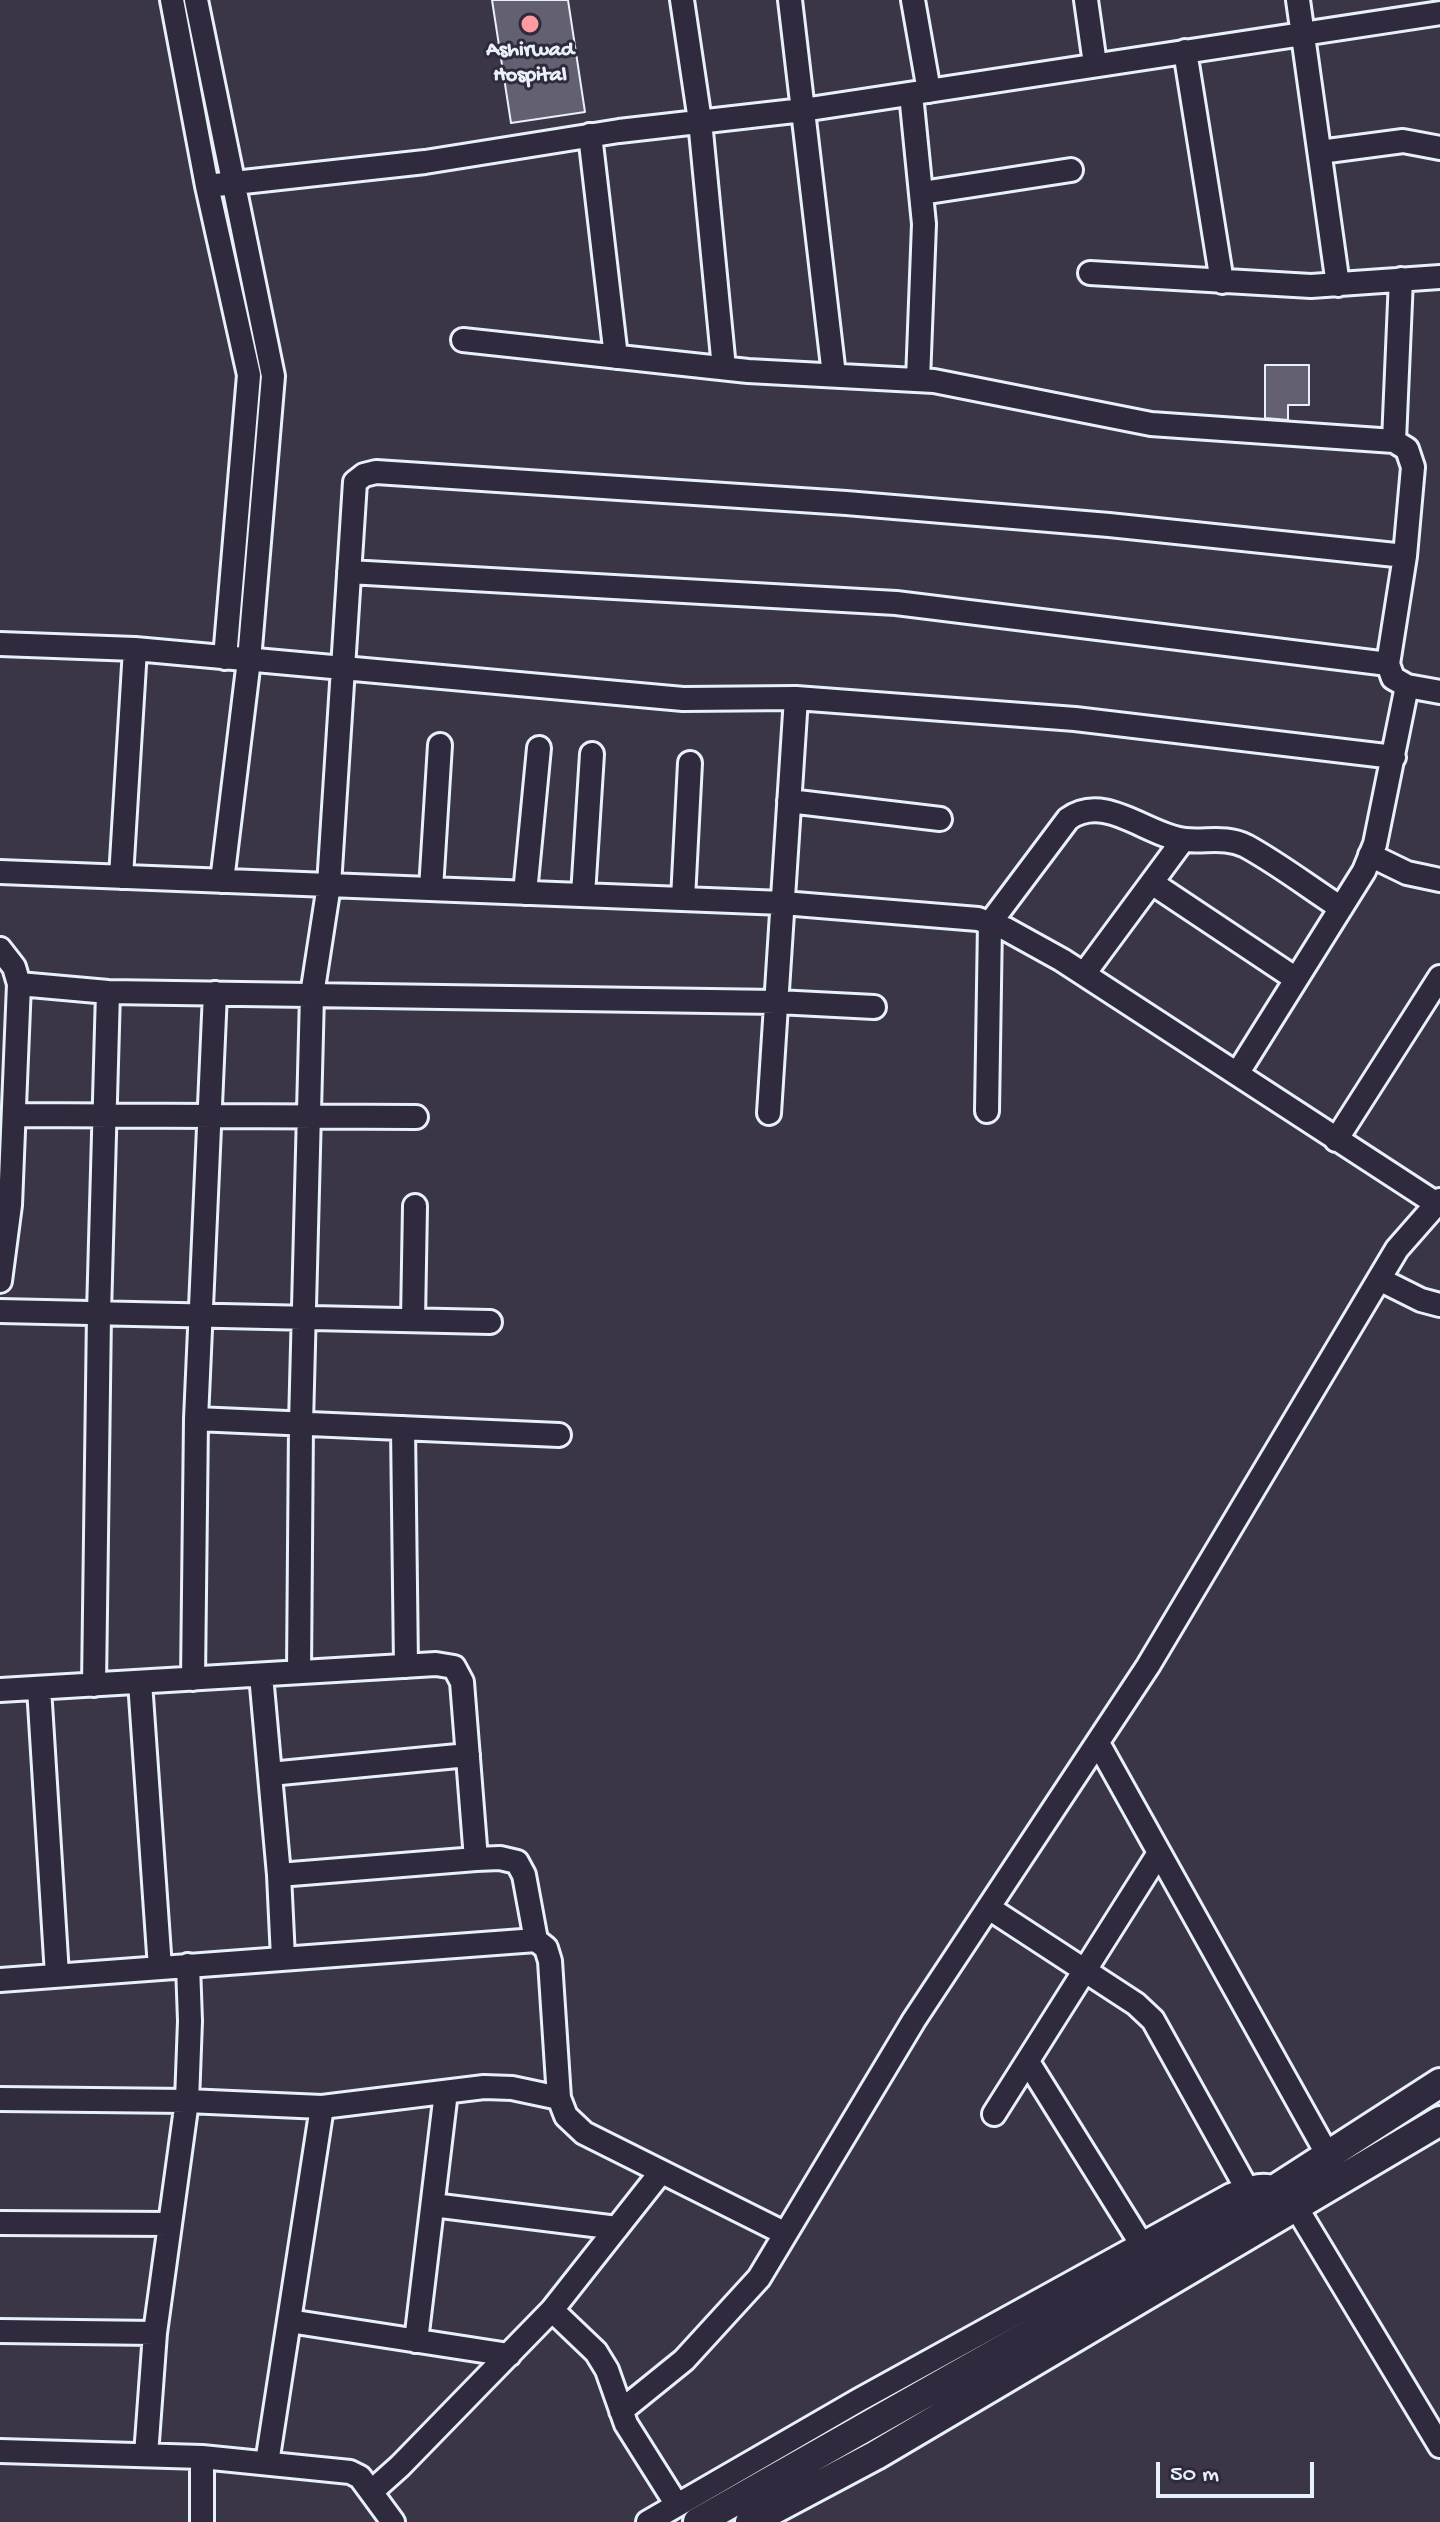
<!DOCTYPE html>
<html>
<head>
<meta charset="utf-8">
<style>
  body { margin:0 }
  #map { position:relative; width:1440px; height:2522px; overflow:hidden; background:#3a3648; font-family:"Gochi Hand",sans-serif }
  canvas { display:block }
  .scale { position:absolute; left:1156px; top:2462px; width:158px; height:36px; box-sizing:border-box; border:4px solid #e8f1f8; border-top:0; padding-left:10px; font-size:24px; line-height:28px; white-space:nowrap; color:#e8f1f8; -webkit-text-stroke:6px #2f2a3d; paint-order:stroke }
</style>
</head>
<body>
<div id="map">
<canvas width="1440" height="2522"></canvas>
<div class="scale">50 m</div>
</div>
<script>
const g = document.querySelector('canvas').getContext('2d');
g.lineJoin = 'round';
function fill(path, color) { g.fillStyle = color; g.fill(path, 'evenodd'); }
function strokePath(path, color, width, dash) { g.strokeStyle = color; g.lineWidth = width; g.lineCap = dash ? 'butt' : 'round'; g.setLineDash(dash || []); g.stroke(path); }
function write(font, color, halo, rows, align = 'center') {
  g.font = font + ' "Gochi Hand",sans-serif'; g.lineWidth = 6; g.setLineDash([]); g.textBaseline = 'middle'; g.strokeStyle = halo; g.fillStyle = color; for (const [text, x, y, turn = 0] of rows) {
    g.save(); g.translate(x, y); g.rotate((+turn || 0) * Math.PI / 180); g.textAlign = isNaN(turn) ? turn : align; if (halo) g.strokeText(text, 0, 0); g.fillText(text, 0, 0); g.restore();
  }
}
const building = new Path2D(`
  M492 0H568L585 112 511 123Z
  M1265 365H1309V405H1288V420L1265 418Z`);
const minor = new Path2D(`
  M172 0 207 186 249 375 225 658
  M196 0 273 376 249 660 222 881
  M682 0 700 121 724 368
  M790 0 834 375
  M913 0 929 91
  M1086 0 1095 64
  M1298 0 1338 285
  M1185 51 1222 282
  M911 94 924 224 918 380
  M590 135 616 357
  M1320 152 1403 141 1440 148
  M207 186 425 162 619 131 803 110 1440 13
  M922 193 1071 170
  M1090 273 1311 286 1440 277
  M463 340 748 371 934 381 1151 424 1394 441 1407 449 1413 467 1405 556 1388 664 1393 678 1407 686 1440 692
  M1394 441 1401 279
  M349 572 896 603 1388 664
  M0 644 135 649 683 699 796 698 1075 719 1394 757
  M789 801 940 819
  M1370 855 1407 873 1440 880
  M0 872 783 903 978 919 1006 929 1062 960 1440 1206
  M121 877 135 649
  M1152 883 1296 979
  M431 889 440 745
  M525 893 539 748
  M583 895 592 754
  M683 899 690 763
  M0 949 14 967 19 984 10 1205 0 1281
  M1084 974 1183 840
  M19 984 108 992 777 1002 874 1007
  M1237 1074 1364 871 1375 844 1407 686
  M987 1111 990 923 1068 819C1105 792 1147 836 1185 840 1207 842 1226 836 1246 846 1279 864 1310 888 1341 908
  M769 1113 796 698
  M14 1115 416 1117
  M1336 1140 1440 977
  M1379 1279 1421 1300 1440 1305
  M0 1311 490 1322
  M413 1320 415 1206
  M196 1419 559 1435
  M403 1428 406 1666
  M299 1672 301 1424 312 995 329 885 355 482 364 475 376 472 846 503 1109 525 1405 556
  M261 1675 279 1875 283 1958
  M193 1679 196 1419 215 993
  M140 1682 160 1968
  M94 1685 99 1313 108 992
  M39 1688 57 1975
  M0 1690 436 1664 454 1667 462 1682 476 1859
  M1098 1743 1335 2168
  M270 1774 468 1755
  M279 1875 476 1859 500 1858 517 1862 524 1875 536 1940
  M989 1908 1136 2004 1153 2020 1247 2189
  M0 1980 536 1940 546 1948 550 1961 559 2098 566 2116 584 2133 784 2233
  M1028 2062 1142 2245
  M0 2099 187 2101 322 2107 484 2087 512 2088 559 2098
  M994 2114 1159 1853
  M433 2205 617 2228
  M0 2223 170 2224
  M552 2310 596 2352 607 2370 626 2424 677 2505
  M289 2321 509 2355
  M0 2331 155 2333
  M416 2341 446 2092
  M621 2411 684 2360 759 2278 914 2020 1148 1666 1397 1249 1440 1200
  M0 2451 202 2457 350 2472 360 2477 393 2522
  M146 2455 155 2333 187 2101 190 2021 188 1965
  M202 2457V2522
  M267 2463 322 2107
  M371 2492 400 2466 552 2310 661 2172
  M648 2522 859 2400 1231 2195C1265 2182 1271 2180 1296 2207L1440 2446`);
const major = new Path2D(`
  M698 2522 1201 2237 1440 2083
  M750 2522 876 2455 1440 2121`);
const markers = [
  [530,24,10,"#ff9aa2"]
];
const poiNames = [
  ["Ashirwad",530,52],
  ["Hospital",530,77]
];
fill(building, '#636171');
strokePath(building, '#e8f1f8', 2);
strokePath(minor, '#e8f1f8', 28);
strokePath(major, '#e8f1f8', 34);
strokePath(minor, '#2f2a3d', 22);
strokePath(major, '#2f2a3d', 28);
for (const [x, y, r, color] of markers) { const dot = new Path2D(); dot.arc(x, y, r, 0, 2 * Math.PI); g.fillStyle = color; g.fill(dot); strokePath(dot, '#2f2a3d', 3); }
write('bold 22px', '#e8f1f8', '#2f2a3d', poiNames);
</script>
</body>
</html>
